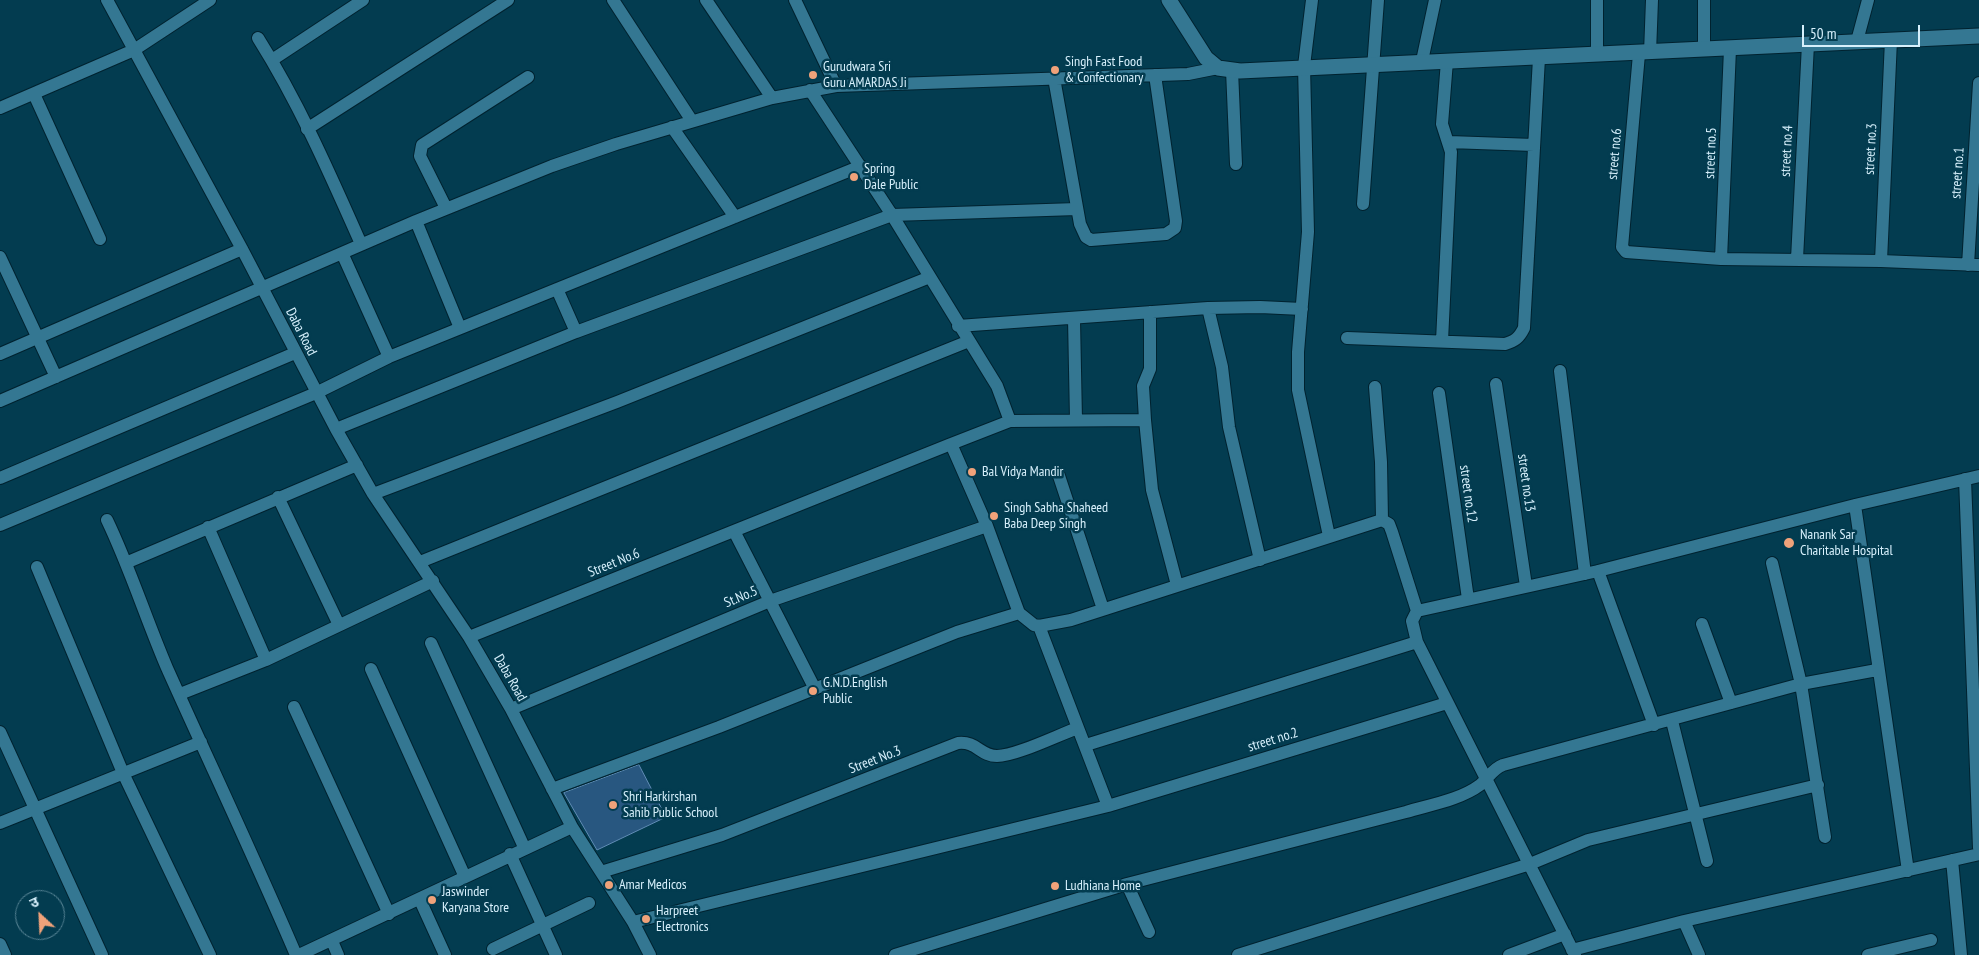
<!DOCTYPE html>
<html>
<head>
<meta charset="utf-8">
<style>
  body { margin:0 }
  #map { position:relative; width:1979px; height:955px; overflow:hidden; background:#033c50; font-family:"PT Sans Narrow","Noto Sans Devanagari",sans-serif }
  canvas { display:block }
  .north { position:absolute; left:15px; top:890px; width:50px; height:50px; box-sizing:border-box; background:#033c50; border:1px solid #588495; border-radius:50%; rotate:335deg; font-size:14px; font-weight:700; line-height:20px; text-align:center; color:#d7f0fc }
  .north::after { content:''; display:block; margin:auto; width:18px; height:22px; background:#f0a27a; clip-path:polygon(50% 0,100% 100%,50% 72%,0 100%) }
  .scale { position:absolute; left:1802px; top:25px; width:118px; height:22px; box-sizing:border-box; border:2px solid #d7f0fc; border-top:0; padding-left:6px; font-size:15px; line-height:18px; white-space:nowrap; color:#d7f0fc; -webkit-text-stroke:4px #033c50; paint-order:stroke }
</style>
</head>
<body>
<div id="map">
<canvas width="1979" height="955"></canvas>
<div class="north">उ</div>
<div class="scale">50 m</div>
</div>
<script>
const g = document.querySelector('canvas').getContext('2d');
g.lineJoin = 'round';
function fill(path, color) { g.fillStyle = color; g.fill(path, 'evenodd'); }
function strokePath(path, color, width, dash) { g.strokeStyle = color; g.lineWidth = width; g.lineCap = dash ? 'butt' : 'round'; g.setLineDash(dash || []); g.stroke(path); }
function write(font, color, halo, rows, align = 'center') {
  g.font = font + ' "PT Sans Narrow",sans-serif'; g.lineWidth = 5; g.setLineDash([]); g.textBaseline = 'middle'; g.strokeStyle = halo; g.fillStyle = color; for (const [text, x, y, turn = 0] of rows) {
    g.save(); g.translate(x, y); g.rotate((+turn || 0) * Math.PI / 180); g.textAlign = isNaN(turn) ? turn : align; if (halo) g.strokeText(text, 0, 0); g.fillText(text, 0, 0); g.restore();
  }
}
const building = new Path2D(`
  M639 765 666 817 597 850 564 793Z`);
const minor = new Path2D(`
  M107 0 242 249 336 429 373 494 469 637 511 709 572 827 633 922 1108 806 1447 703
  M613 0 692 121
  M706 0 772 98
  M795 0 836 86
  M1312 0 1304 66 1308 232 1298 352V390L1329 536
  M1704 0V50
  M258 38C299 103 330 174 361 244
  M1857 41 1868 0
  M1650 53 1652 0
  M1639 54 1622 247 1626 252 1721 259 1881 261 1979 265
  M1597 55V0
  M272 60 363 0
  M1422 61 1435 0
  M1232 70 1236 164
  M1054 78 1080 224 1086 237 1091 240 1166 234 1175 228 1176 221 1155 75
  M810 90 892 215 997 386 1010 421 951 444
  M34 94 100 239
  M0 108 134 50 210 0
  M672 127 735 217
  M307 129 508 0
  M1449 142 1534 145
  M1363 204 1378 0
  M446 208 420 156 422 145 528 77
  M416 221 460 328
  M342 253 389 357
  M0 257 56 377
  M1721 259 1730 49
  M1797 259 1808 44
  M1881 261 1891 40
  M1968 265 1979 83
  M557 289 576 332
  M1208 308 1260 307 1302 309
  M1150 312V369L1143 386 1145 420 1152 490 1177 585
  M1074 319 1076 420
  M958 326 1208 308 1222 367 1229 427 1260 560
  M1347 338 1505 344C1515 341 1519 338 1524 328L1539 58
  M1442 341 1451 152 1442 124 1447 61
  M0 354 242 249
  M1560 371 1585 574
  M1496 384 1526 586
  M1375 387 1381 462 1382 520
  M1439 393 1468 599
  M0 401 416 221 552 166 616 144 772 98 836 86 1188 74 1218 68
  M1010 421 1145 420
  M336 429 576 332 892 215 1077 209
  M1058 473 1103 609
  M0 478 295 353
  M1965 479 1979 848
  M373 494 617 402 930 277
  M278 497 339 625
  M1855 505 1908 871
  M107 520C130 568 146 619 167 668 210 764 255 859 296 955
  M0 525 316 393 389 357 861 166
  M208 527 266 660
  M734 531 815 689
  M128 562 357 465
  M420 562 969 341
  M1772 563 1801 684 1825 837
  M37 567 123 773 210 955
  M1598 571 1654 725
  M1702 624 1731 703
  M1039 626 1078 728
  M469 637 951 444 987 526 1019 613
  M431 643 524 847
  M371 669 465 877
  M180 694 266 660 433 581
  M294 707 389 914
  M511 709 770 601 987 526
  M1672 721 1707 861
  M0 732 102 955
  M1086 745 1417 642
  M552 789 719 727 957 632 1019 613 1034 625 1039 626 1071 620 1382 520 1389 524 1392 532 1417 611
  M0 823 201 742
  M510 854 556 955
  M1952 860 1961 955
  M601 872 722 835 958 743C977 741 980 756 997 756 1016 756 1058 735 1078 728L1108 806
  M1127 884 1149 932
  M420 900 445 955
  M633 922 650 955
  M332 941 338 955
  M0 944 5 955
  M493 949 589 903
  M1572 950 1684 921
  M299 955 572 827
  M895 955 1127 884 1406 812C1429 805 1460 800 1480 785 1489 778 1492 769 1503 765L1801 684 1877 670
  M1238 955 1530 864 1588 840 1818 785
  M1509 955 1565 934
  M1575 955 1417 642 1412 621 1417 611 1598 571 1855 505 1979 476
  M1699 955 1684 921 1979 854
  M1868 955 1931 940`);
const tertiary = new Path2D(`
  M1169 0 1206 58 1218 68 1240 71 1979 36`);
const markers = [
  [1055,70,5,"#f0a27a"],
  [813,75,5,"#f0a27a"],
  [854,177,5,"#f0a27a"],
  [972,472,5,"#f0a27a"],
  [994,516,5,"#f0a27a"],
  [1789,543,6,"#f0a27a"],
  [813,691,5,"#f0a27a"],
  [613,805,5,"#f0a27a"],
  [609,885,5,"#f0a27a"],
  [1055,886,5,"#f0a27a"],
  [432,900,5,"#f0a27a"],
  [646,919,5,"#f0a27a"]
];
const poiNames = [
  ["Singh Fast Food",1065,62],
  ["& Confectionary",1065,78],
  ["Gurudwara Sri",823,67],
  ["Guru AMARDAS Ji",823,83],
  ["Spring",864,169],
  ["Dale Public",864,185],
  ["Bal Vidya Mandir",982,472],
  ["Singh Sabha Shaheed",1004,508],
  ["Baba Deep Singh",1004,524],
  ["Nanank Sar",1800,535],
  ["Charitable Hospital",1800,551],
  ["G.N.D.English",823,683],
  ["Public",823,699],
  ["Shri Harkirshan",623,797],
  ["Sahib Public School",623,813],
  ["Amar Medicos",619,885],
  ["Ludhiana Home",1065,886],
  ["Jaswinder",442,892],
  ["Karyana Store",442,908],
  ["Harpreet",656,911],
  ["Electronics",656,927]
];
const streetNames = [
  ["street no.3",1871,149,-87],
  ["street no.4",1787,151,-87],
  ["street no.5",1711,153,-88],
  ["street no.6",1615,154,-85],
  ["street no.1",1958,173,-86],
  ["Daba Road",301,332,63],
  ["street no.13",1526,483,82],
  ["street no.12",1468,494,82],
  ["Street No.6",614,563,-22],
  ["St.No.5",741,597,-23],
  ["Daba Road",510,678,60],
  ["street no.2",1273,740,-17],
  ["Street No.3",875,760,-21]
];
fill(building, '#285780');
strokePath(building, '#608cb5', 1);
strokePath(minor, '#00222f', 14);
strokePath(tertiary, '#00222f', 17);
strokePath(minor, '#347792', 12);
strokePath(tertiary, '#347792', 15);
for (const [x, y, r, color] of markers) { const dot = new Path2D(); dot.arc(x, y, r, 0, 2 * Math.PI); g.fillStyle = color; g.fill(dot); strokePath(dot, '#033c50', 2); }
write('14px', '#d7f0fc', '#033c50', poiNames, 'left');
write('14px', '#d7f0fc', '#033c50', streetNames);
</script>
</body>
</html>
